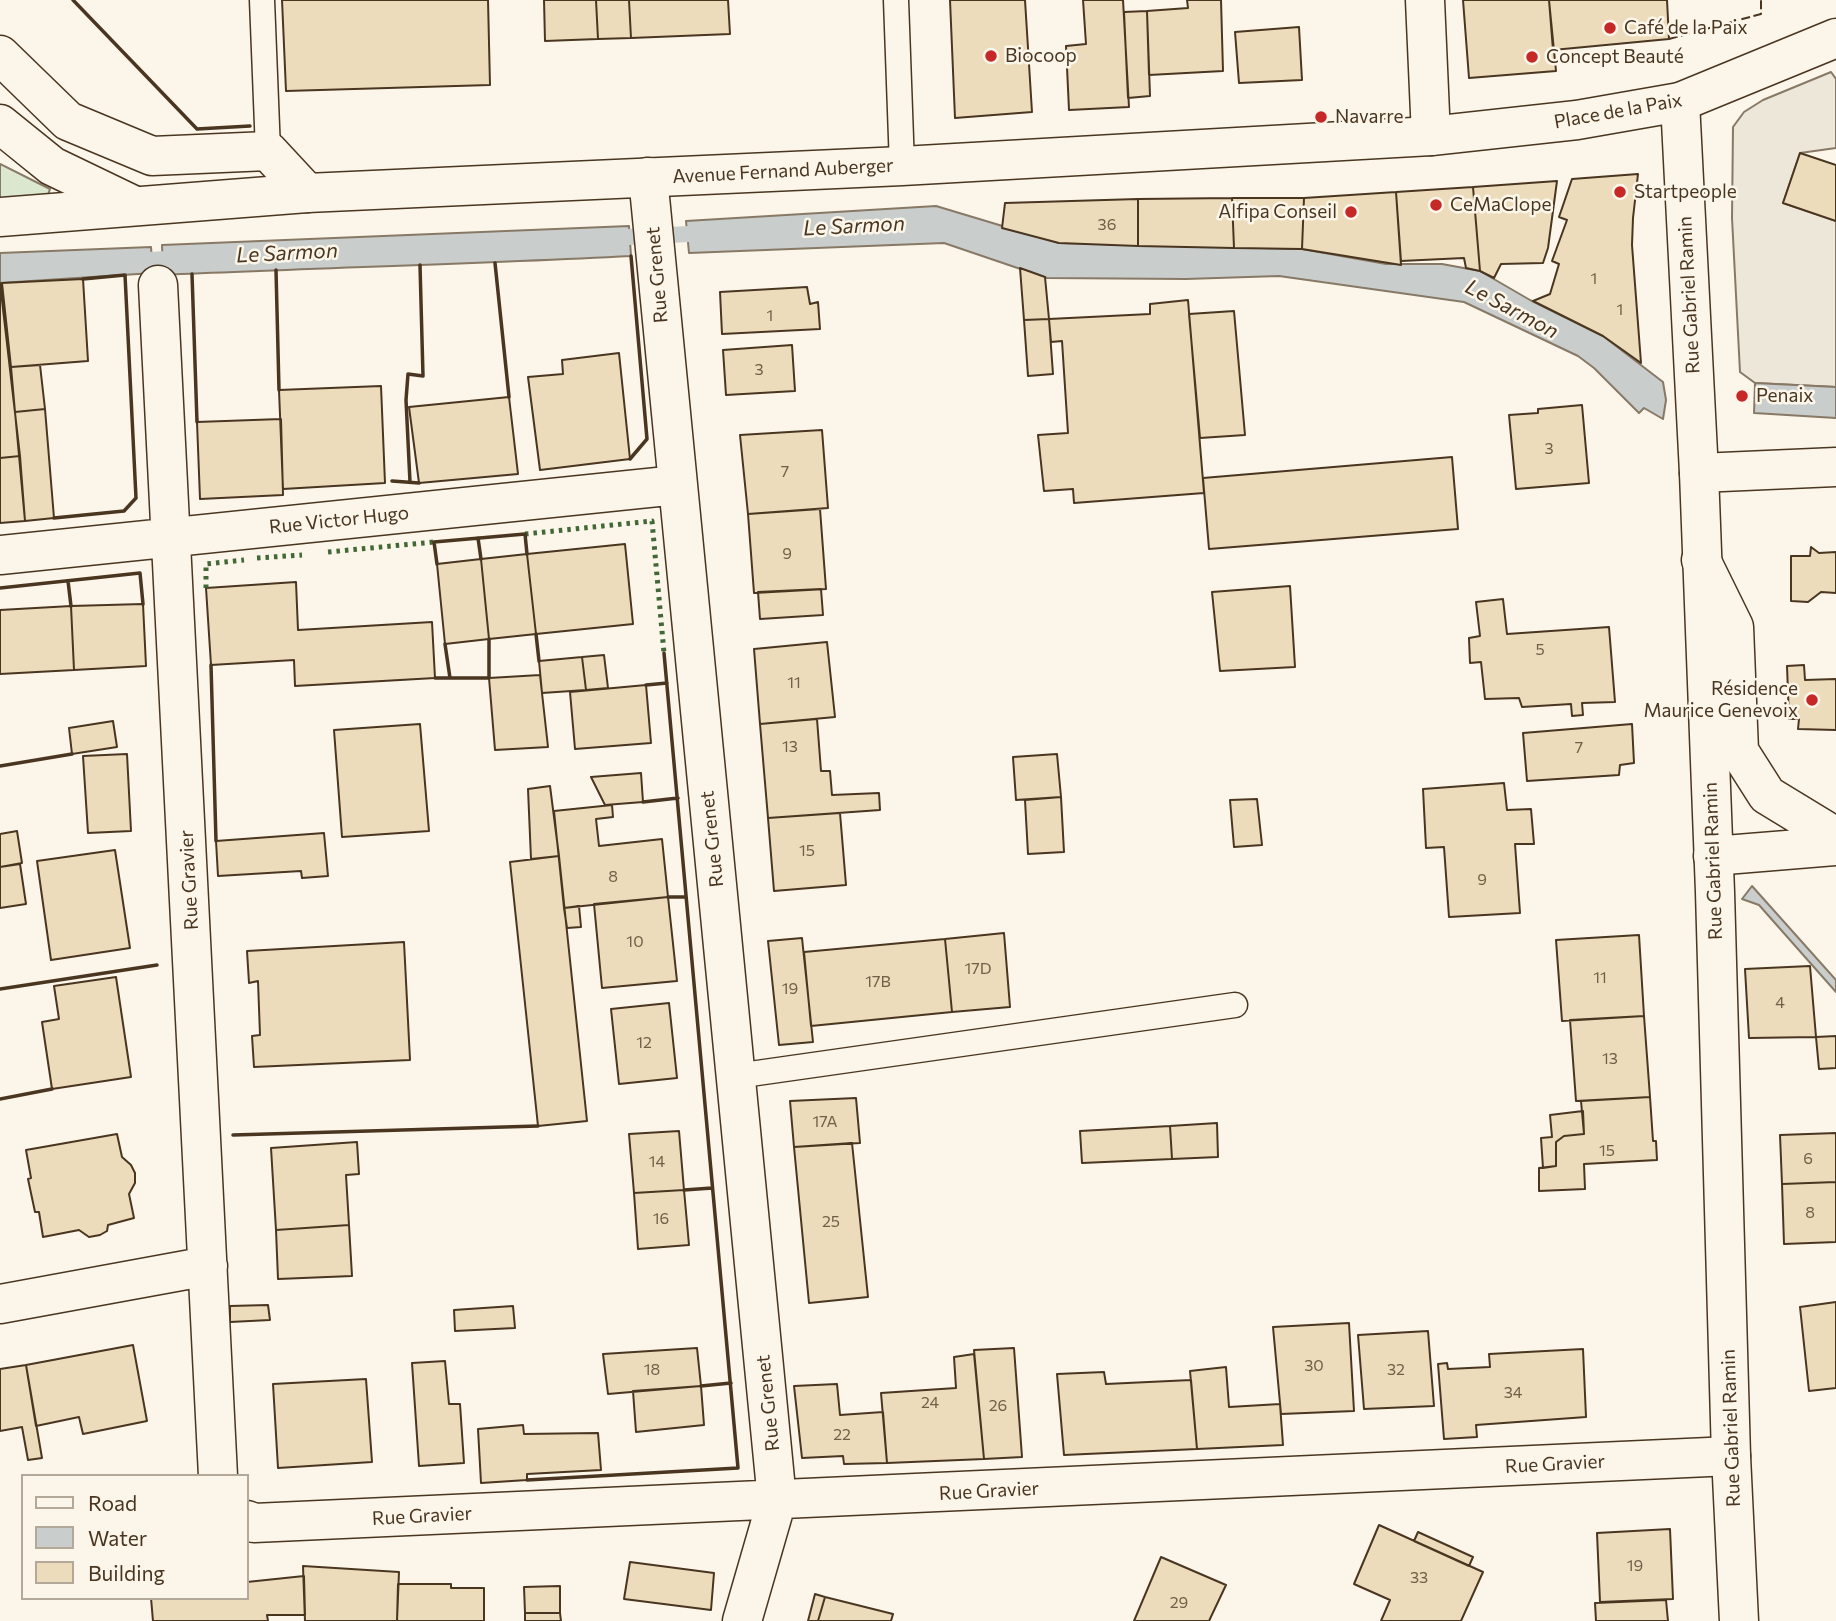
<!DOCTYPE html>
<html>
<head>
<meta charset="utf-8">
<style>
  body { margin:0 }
  #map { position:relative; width:1836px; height:1621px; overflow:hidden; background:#fbf6e9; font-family:Commissioner,sans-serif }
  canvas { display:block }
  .legend { position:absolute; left:21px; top:1474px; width:228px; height:126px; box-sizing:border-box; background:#fbf6e9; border:2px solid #b4a999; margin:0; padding:9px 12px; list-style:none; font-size:21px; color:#4a3520 }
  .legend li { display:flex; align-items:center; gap:14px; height:35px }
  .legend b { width:35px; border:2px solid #b4a999 }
</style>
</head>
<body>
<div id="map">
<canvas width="1836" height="1621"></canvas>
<ul class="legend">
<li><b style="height:9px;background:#fbf6e9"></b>Road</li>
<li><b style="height:19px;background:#c9cecd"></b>Water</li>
<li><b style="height:19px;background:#ecdcbc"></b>Building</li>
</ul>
</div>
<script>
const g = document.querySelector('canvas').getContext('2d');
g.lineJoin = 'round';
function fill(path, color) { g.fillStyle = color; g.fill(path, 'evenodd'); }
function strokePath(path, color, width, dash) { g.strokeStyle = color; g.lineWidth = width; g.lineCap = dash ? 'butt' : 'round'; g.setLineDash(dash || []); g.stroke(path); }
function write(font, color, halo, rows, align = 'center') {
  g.font = font + ' Commissioner,sans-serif'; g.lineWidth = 5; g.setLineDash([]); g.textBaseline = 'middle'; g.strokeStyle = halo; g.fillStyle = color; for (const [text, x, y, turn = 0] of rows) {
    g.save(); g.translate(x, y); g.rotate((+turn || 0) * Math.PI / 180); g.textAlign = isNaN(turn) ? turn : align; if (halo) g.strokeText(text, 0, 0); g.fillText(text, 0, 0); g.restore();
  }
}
const green = new Path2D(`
  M0 164 50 189 45 203 0 205Z`);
const parking = new Path2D(`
  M1831 72 1836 79V148L1800 153 1783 203 1836 221V387L1755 383 1740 372 1732 218 1733 127 1744 112 1763 100Z`);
const water = new Path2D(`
  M936 206 1059 243 1302 249 1386 264H1442L1480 271 1530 300 1603 336 1663 382 1666 400 1663 419 1644 408 1639 413 1594 368 1578 356 1464 302 1279 276 1186 279 1047 278 944 243 689 253 686 221Z
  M629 226 631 256C475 264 319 268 163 275L162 245Z
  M151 247 153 273 0 283V253Z
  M1755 383 1836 387V418L1754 413Z
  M1752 886 1836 980V992L1759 905 1742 899Z`);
const stream = new Path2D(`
  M609 238 709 233
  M133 261 184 258`);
const building = new Path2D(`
  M282 0H488L490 85 286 91Z
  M544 0H596L598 39 545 41Z
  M596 0H629L631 38 598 39Z
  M629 0H728L730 34 631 38Z
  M950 0H1025L1032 112 955 118Z
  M1083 0H1123L1129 107 1069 110 1066 46 1086 44Z
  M1187 0H1221L1223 71 1149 75 1147 11 1188 8Z
  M1463 0H1549L1556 71 1469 78Z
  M1549 0H1667L1669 39 1553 50Z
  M1147 11 1150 96 1128 98 1124 12Z
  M1299 27 1302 80 1239 83 1235 32Z
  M1800 153 1836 165V221L1783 203Z
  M1638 174 1633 218 1632 245 1641 363 1603 336 1533 301 1550 294 1559 264 1552 261 1567 220 1559 217 1572 179Z
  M1557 181 1548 248 1543 263 1501 264 1494 278 1480 271 1473 187Z
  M1473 187 1480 271 1466 268 1464 258 1401 261 1396 192Z
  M1396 192 1401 265 1302 249 1304 198Z
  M1232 198H1304L1302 249 1234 248Z
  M1232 198 1234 248 1138 246V199Z
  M1138 199V246L1059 243 1002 228 1005 203Z
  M1020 268 1045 277 1049 319 1024 320Z
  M83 279 88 361 11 367 2 283Z
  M0 283 20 456 0 458Z
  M807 287 810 304 818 302 820 329 722 334 720 292Z
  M1188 300 1204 493 1074 503 1073 489 1044 491 1038 435 1068 433 1062 341 1051 342 1049 319 1150 314V304Z
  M1234 311 1245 435 1200 438 1189 314Z
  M1049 319 1053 374 1028 376 1024 320Z
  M792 345 795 391 726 395 723 350Z
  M619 353 630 459 540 470 528 377 563 374 562 360Z
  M40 365 45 409 15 412 11 367Z
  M381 386 385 483 283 489 279 390Z
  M509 397 518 474 419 483 409 407Z
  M1582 405 1589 483 1516 489 1509 415 1538 413V409Z
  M45 409 54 518 25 521 15 412Z
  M281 419 283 495 200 499 197 422Z
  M822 430 828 508 748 514 740 435Z
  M20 456 25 521 0 523V458Z
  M1452 457 1458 529 1209 549 1203 478Z
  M820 509 826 589 754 593 748 514Z
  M625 544 633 624 536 634 527 554Z
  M1811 547 1819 553 1836 552V593L1821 592 1808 602 1791 601V556H1810Z
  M527 554 536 634 489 639 481 559Z
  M481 559 489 639 445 644 437 564Z
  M296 582 298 630 432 622 435 678 295 686 294 660 211 665 206 588Z
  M1290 586 1295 667 1220 671 1212 592Z
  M821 589 823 615 760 619 758 592Z
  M1503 599 1507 634 1609 627 1615 702 1582 703 1583 715 1572 716 1571 704 1522 707 1519 698 1485 699 1481 662 1470 663 1469 638 1480 636 1476 602Z
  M143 604 146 666 74 670 71 606Z
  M71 606 74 670 0 674V610Z
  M827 642 835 717 760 724 754 649Z
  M604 655 608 688 586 690 582 657Z
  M582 657 586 690 542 693 539 661Z
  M1804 665 1805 680 1836 679V730L1798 729 1799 719H1789L1787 666Z
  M540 675 548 747 495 750 489 678Z
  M646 685 651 743 575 749 570 692Z
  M817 719 821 771H830L832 795 879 793 880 810 768 818 760 724Z
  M113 721 117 747 72 754 69 728Z
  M420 724 429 831 342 837 334 730Z
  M1632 724 1634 763 1620 765 1619 775 1527 781 1523 733Z
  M127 754 131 831 88 833 83 756Z
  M1057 754 1061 797 1016 800 1013 757Z
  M641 773 643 802 605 805 591 777Z
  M1504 783 1507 810 1531 809 1534 844H1515L1520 913 1449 917 1444 847 1426 848 1423 789Z
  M550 786 559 856 531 859 528 789Z
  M1061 797 1064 852 1028 854 1025 800Z
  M1257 799 1262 845 1234 847 1230 800Z
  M612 805 613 817 596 819 599 846 662 839 668 897 564 908 554 811Z
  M840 813 846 885 774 891 768 818Z
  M17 831 22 863 0 867V834Z
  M324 833 328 876 302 878 301 871 218 876 216 841Z
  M115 850 130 948 51 960 37 861Z
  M559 856 587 1121 538 1126 510 862Z
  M20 864 26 904 0 908V867Z
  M668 897 677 981 602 988 594 904Z
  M579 906 581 927 567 928 564 908Z
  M1004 933 1010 1007 952 1012 945 939Z
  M1639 935 1644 1016 1562 1021 1556 940Z
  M802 938 813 1042 779 1045 768 941Z
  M945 939 952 1012 811 1026 804 952Z
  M404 942 410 1060 254 1067 252 1036 260 1035 258 981 249 983 247 951Z
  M1810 966 1816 1037 1749 1038 1745 969Z
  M116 977 131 1077 52 1089 42 1022 59 1019 54 986Z
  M669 1003 677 1078 619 1084 611 1009Z
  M1644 1016 1650 1097 1576 1101 1570 1020Z
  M1836 1036V1068L1819 1069 1816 1037Z
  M1650 1097 1653 1141H1656L1657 1160 1584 1164 1585 1189 1539 1191V1168L1556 1166V1142L1564 1136 1584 1134 1581 1101Z
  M856 1098 860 1143 794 1147 790 1101Z
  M1583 1111 1584 1134 1564 1136 1556 1142V1166L1543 1168 1541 1138 1552 1137 1550 1115Z
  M1217 1123 1218 1157 1172 1159 1170 1126Z
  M1170 1126 1172 1159 1082 1163 1080 1131Z
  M679 1131 684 1190 634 1193 629 1134Z
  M1836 1133V1182L1782 1184 1780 1135Z
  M117 1134 122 1157 131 1165 135 1173V1183L129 1194 134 1218 108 1225 107 1231 100 1235 89 1237 79 1230 43 1237 39 1212H35L28 1179 31 1178 26 1150Z
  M357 1142 359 1174 346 1175 349 1225 276 1230 271 1148Z
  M852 1143 868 1297 809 1303 794 1147Z
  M1836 1182V1242L1784 1244 1782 1184Z
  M684 1190 689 1245 638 1249 634 1193Z
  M349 1225 352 1276 278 1279 276 1230Z
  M1836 1302V1388L1809 1391 1800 1307Z
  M268 1305 270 1320 230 1322V1306Z
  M513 1306 515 1328 455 1331 454 1310Z
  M1349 1323 1354 1411 1281 1414 1273 1327Z
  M1428 1331 1434 1406 1364 1409 1358 1335Z
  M133 1345 147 1421 83 1434 79 1417 36 1426 26 1365Z
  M697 1348 701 1386 608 1394 603 1354Z
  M1014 1348 1022 1457 984 1459 974 1350Z
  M1583 1349 1586 1417 1476 1425 1477 1437 1444 1439 1438 1364 1447 1363 1448 1369 1490 1367 1489 1354Z
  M974 1354 984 1459 887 1463 881 1393 956 1388 954 1357Z
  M445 1361 449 1404H460L464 1463 419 1466 412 1363Z
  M26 1365 42 1458 28 1460 22 1427 0 1431V1369Z
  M1226 1367 1229 1407 1280 1404 1283 1445 1197 1449 1190 1371Z
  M1104 1372 1106 1384 1191 1380 1197 1449 1064 1455 1057 1374Z
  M366 1379 372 1462 278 1468 273 1384Z
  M837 1384 840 1415 883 1412 887 1463 844 1464 843 1456 802 1458 794 1386Z
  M701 1386 704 1425 636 1432 633 1391Z
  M523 1425 524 1434 598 1433 601 1470 527 1474V1480L481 1483 478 1429Z
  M1379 1525 1483 1572 1461 1621H1381L1390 1600 1354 1584Z
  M1670 1529 1673 1599 1600 1602 1597 1533Z
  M1418 1532 1473 1557 1469 1566 1414 1541Z
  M1161 1557 1226 1585 1209 1621H1134Z
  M630 1562 714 1573 711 1610 624 1599Z
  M303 1566 399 1572 397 1621H305Z
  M304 1576 305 1615H267L268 1621H153L151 1598H247V1582Z
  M398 1584H451V1588H484V1621H397Z
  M560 1586V1613H525L524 1587Z
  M815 1594 825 1597 818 1621H808Z
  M825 1597 893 1614 891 1621H818Z
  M1666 1600 1668 1621H1596L1595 1603Z
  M525 1613H560L561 1621H525Z`);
const lane = new Path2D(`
  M262 0 268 151
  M896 0 902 166
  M736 1076 1235 1005`);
const street = new Path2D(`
  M1425 0 1431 136
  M648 177 777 1500 742 1621
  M158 285 218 1476
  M1699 473 1836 467
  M0 555 677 485
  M1701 560 1734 627 1739 751 1767 795 1836 837
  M1713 856 1836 846
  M0 1304 208 1266
  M247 1520 254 1523 1731 1456`);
const secondary = new Path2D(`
  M0 55 68 121 152 156 268 151 307 193
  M1680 102 1699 473 1715 892 1731 1456 1739 1621`);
const primary = new Path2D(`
  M0 124 52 166 133 205
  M0 217 307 193 902 166 1431 136 1577 120 1680 102 1836 38`);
const hedge = new Path2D(`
  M525 534 652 521 664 653
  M328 552 434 542
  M257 558 302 555
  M206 588V564L244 560`);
const fence = new Path2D(`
  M1669 39 1761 14V0`);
const wall = new Path2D(`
  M73 0 197 129 250 126
  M495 263 509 397
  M276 270 279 390
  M192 274 197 422
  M630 459 647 439 631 256
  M392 481 419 483
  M410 482 406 400 408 374 423 376 420 265
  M54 518 124 511 136 498 125 275 83 279
  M478 538 481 559
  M437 564 434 542 525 534 527 554
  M68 581 71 606
  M0 588 140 573 143 604
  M536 634 539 661
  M445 644 450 678
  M211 665 216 841
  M435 678H489V639
  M646 685 667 683
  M0 766 72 754
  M643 802 678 798
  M668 897H686
  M0 989 157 965
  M0 1099 52 1089
  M233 1135 538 1126
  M684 1190 712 1188
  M701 1386 731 1383
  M527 1480 738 1468 664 653`);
const markers = [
  [1610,28,7,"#c62828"],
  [991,56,7,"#c62828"],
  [1532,57,7,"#c62828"],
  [1321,117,7,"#c62828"],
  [1620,192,7,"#c62828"],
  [1436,205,7,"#c62828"],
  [1351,212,7,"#c62828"],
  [1742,396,7,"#c62828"],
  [1812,700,7,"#c62828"]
];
const numberNames = [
  ["36",1107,225],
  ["1",1594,279],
  ["1",1620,310],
  ["1",770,316],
  ["3",759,370],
  ["3",1549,449],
  ["7",785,472],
  ["9",787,554],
  ["5",1540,650],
  ["11",794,683],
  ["13",790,747],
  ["7",1579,748],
  ["15",807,851],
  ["8",613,877],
  ["9",1482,880],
  ["10",635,942],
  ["17D",978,969],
  ["11",1600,978],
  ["17B",878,982],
  ["19",790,989],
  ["4",1780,1003],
  ["12",644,1043],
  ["13",1610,1059],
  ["17A",825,1122],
  ["15",1607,1151],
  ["6",1808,1159],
  ["14",657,1162],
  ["8",1810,1213],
  ["16",661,1219],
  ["25",831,1222],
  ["30",1314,1366],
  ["18",652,1370],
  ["32",1396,1370],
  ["34",1513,1393],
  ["24",930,1403],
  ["26",998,1406],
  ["22",842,1435],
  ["19",1635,1566],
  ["33",1419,1578],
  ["29",1179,1603]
];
const poiNames = [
  ["Café de la Paix",1624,28],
  ["Biocoop",1005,56],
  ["Concept Beauté",1546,57],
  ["Navarre",1335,117],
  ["Startpeople",1634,192],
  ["CeMaClope",1450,205],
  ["Alfipa Conseil",1337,212,"right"],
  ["Penaix",1756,396],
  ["Résidence",1798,689,"right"],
  ["Maurice Genevoix",1798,711,"right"]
];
const streetNames = [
  ["Place de la Paix",1618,111,-10],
  ["Avenue Fernand Auberger",783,171,-3],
  ["Rue Grenet",657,275,-95],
  ["Rue Gabriel Ramin",1689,295,-93],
  ["Rue Victor Hugo",339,520,-6],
  ["Rue Grenet",712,839,-96],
  ["Rue Gabriel Ramin",1713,861,-92],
  ["Rue Gravier",189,880,-93],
  ["Rue Grenet",768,1403,-96],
  ["Rue Gabriel Ramin",1731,1428,-92],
  ["Rue Gravier",1555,1464,-3],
  ["Rue Gravier",989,1491,-3],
  ["Rue Gravier",422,1516,-3]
];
const waterNames = [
  ["Le Sarmon",854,226,-3],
  ["Le Sarmon",287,253,-3],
  ["Le Sarmon",1512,309,28]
];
fill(green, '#dce7d0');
strokePath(green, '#887966', 2);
fill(parking, '#ede7d9');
strokePath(parking, '#887966', 2);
fill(water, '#c9cecd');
strokePath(water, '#887966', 2);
strokePath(stream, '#c9cecd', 16);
fill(building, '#ecdcbc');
strokePath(building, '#4a3520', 2);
strokePath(lane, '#4a3520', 27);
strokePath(street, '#4a3520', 41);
strokePath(secondary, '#4a3520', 41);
strokePath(primary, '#4a3520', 41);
strokePath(lane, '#fbf6e9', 24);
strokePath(street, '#fbf6e9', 38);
strokePath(secondary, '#fbf6e9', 38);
strokePath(primary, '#fbf6e9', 38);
strokePath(hedge, '#436837', 5, [3.5, 5]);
strokePath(fence, '#4a3520', 2, [9, 3.5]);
strokePath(wall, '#4a3520', 3.5);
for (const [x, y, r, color] of markers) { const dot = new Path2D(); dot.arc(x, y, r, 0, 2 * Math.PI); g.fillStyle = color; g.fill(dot); strokePath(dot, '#fbf6e9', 2.5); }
write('16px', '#725f47', null, numberNames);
write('19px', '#4a3520', '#fbf6e9', poiNames, 'left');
write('19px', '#4a3520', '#fbf6e9', streetNames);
write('italic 21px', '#4a3520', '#fbf6e9', waterNames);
</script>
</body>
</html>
